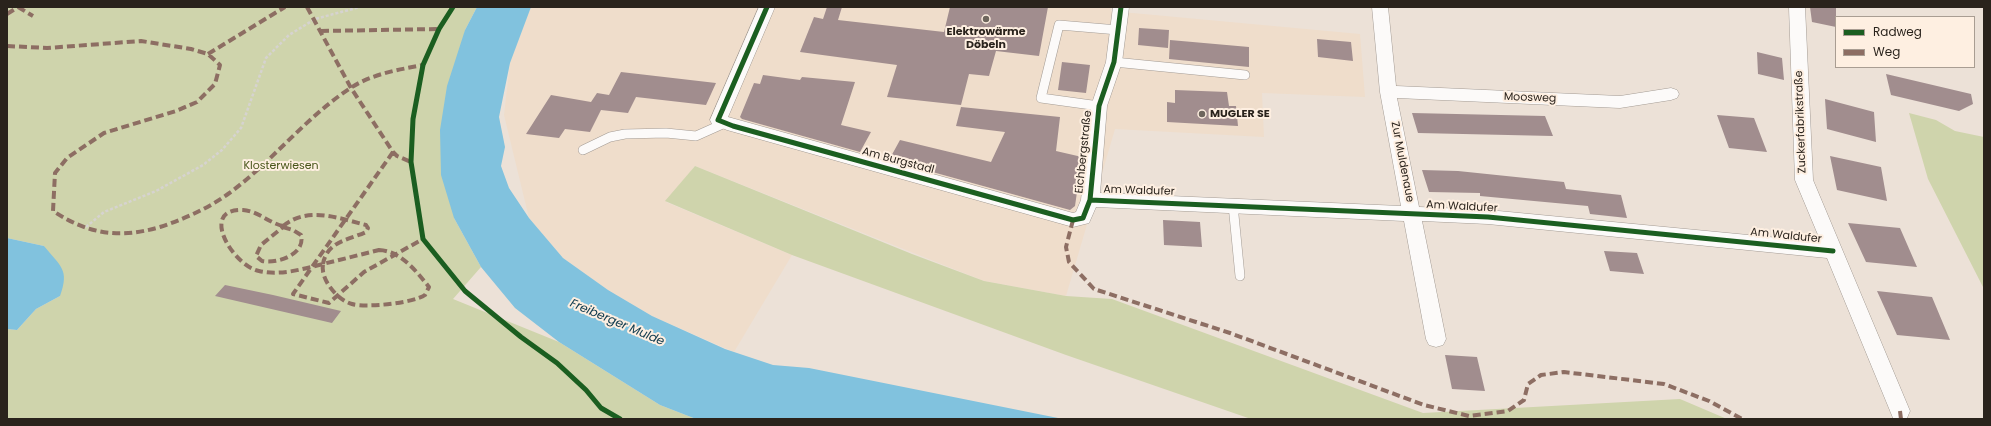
<!DOCTYPE html>
<html>
<head>
<meta charset="utf-8">
<style>
  body { margin:0 }
  #map { position:relative; width:1991px; height:426px; overflow:hidden; background:#ece1d7; font-family:Poppins,sans-serif }
  canvas { display:block }
  .frame { position:absolute; inset:0; border:8px solid #2a231c; pointer-events:none }
  .legend { position:absolute; left:1835px; top:16px; width:140px; height:52px; box-sizing:border-box; background:#feefe1; border:1px solid #a99d92; margin:0; padding:5px 7px; list-style:none; font-size:12px; color:#2a231c }
  .legend li { display:flex; align-items:center; gap:8px; height:20px }
  .legend b { width:20px; border:1px solid #a99d92 }
</style>
</head>
<body>
<div id="map">
<canvas width="1991" height="426"></canvas>
<div class="frame"></div>
<ul class="legend">
<li><b style="height:5px;background:#1b5e20"></b>Radweg</li>
<li><b style="height:5px;background:#8d6e63"></b>Weg</li>
</ul>
</div>
<script>
const g = document.querySelector('canvas').getContext('2d');
g.lineJoin = 'round';
function fill(path, color) { g.fillStyle = color; g.fill(path, 'evenodd'); }
function strokePath(path, color, width, dash) { g.strokeStyle = color; g.lineWidth = width; g.lineCap = dash ? 'butt' : 'round'; g.setLineDash(dash || []); g.stroke(path); }
function write(font, color, halo, rows, align = 'center') {
  g.font = font + ' Poppins,sans-serif'; g.lineWidth = 4; g.setLineDash([]); g.textBaseline = 'middle'; g.strokeStyle = halo; g.fillStyle = color; for (const [text, x, y, turn = 0] of rows) {
    g.save(); g.translate(x, y); g.rotate((+turn || 0) * Math.PI / 180); g.textAlign = isNaN(turn) ? turn : align; if (halo) g.strokeText(text, 0, 0); g.fillText(text, 0, 0); g.restore();
  }
}
const built = new Path2D(`
  M531 7H1111V11L1360 34 1365 97 1262 93 1264 137 1115 129 1066 296 984 281 695 166 666 202 792 255 734 352 652 316 608 290 563 258 529 218 504 115 510 63Z`);
const green = new Path2D(`
  M7 7H477L465 30 454 218 481 267 453 299 559 342 660 405 696 419H7V329L17 330 36 309 60 296 44 246 7 238Z
  M1909 113 1936 120 1955 131 1984 137V289L1928 179Z
  M695 166 912 254 984 281 1066 296 1112 299 1423 413 1680 399 1727 419H1251L1066 355 792 255 665 201Z`);
const water = new Path2D(`
  M477 7H531L510 63 499 117 505 147 501 166 509 188 529 218 563 258 608 290 652 316 725 349 773 365 809 368 1063 419H696L660 405 559 342 515 308 481 267 454 218 441 175 440 130 447 86 465 30Z
  M7 238 44 246C60 266 70 269 60 296L36 309 17 330 7 329Z`);
const building = new Path2D(`
  M827 7H842L838 20 944 32 950 7H1048L1039 56 996 51 989 76 969 74 961 105 887 97 897 65 800 52 814 17 823 19Z
  M1810 7H1836V27L1812 22Z
  M1139 28 1169 30 1168 48 1138 45Z
  M1317 39 1351 42 1353 61 1318 57Z
  M1170 40 1249 47V67L1169 59Z
  M1757 52 1782 58 1784 80 1758 74Z
  M1062 62 1090 65 1086 93 1058 90Z
  M621 72 716 83 706 105 636 97 628 113 601 110 590 132 565 129 559 138 526 134 551 95 591 102 597 93 609 95Z
  M1886 74 1971 94 1973 104 1959 111 1891 95Z
  M763 75 800 80 802 77 855 82 841 125 871 132 860 152 742 119 740 117 754 83 760 84Z
  M1175 90 1227 92 1229 106H1236L1238 126 1167 122V102L1175 103Z
  M1825 99 1874 112 1876 142 1827 129Z
  M961 107 1060 117 1056 151 1082 157 1075 206 1070 210 889 160 900 140 991 162 1005 132 956 126Z
  M1412 113 1545 116 1553 136 1418 133Z
  M1717 115 1754 118 1767 152 1729 148Z
  M1830 156 1881 167 1887 201 1837 190Z
  M1422 170 1458 171 1564 182 1566 189 1621 195 1627 218 1590 214 1588 206 1480 196V193L1429 192Z
  M1163 220 1200 222 1202 247 1164 245Z
  M1848 223 1900 228 1917 267 1866 262Z
  M1604 251 1637 253 1644 274 1610 271Z
  M225 285 273 295 341 311 332 323 215 296Z
  M1877 291 1932 297 1950 340 1897 335Z
  M1445 355 1477 357 1485 391 1452 389Z`);
const path = new Path2D(`
  M86 227 104 212 156 191 203 165 222 150 241 128 266 58 289 35 315 19 360 7`);
const lane = new Path2D(`
  M1114 62 1245 75
  M1099 106 1041 98 1059 25 1118 30
  M583 150 610 137 625 134 666 133 696 136 725 123
  M1233 205 1240 276`);
const street = new Path2D(`
  M759 7H775L728 117 1073 213 1076 212 1081 200 1091 106 1106 62 1113 7H1129L1122 62 1107 106 1100 193 1401 206 1380 92 1372 7H1388L1396 86 1620 96 1671 88 1677 90 1679 94 1677 98 1671 100 1620 108 1397 98 1419 207 1488 210 1821 242 1795 180 1789 7H1805L1813 180 1910 411 1907 418 1903 419 1893 418 1827 258 1488 224 1422 221 1446 339 1443 345 1436 347 1429 345 1426 339 1404 221 1096 207 1089 223 1073 227 727 130 712 124 710 120Z`);
const quiet = new Path2D(`
  M18 7 33 16
  M307 7 351 88 393 152 397 156 411 162
  M7 14 18 7
  M321 31 439 29
  M7 46 47 48 141 41 191 49 208 54 220 65 215 84 197 102 176 111 104 133 67 158 55 173 53 211C88 234 119 239 160 227 184 219 207 209 228 194 271 163 304 119 349 89 371 74 397 70 423 65
  M208 54 285 7
  M393 152 293 294 329 303 364 272 423 239
  M1073 220 1066 247 1069 262 1094 289 1230 333 1424 405 1469 416 1508 411 1524 400 1528 384 1541 375 1564 372 1664 384 1709 401 1742 419
  M283 226C269 223 258 211 243 210 198 208 233 266 259 271 280 276 303 269 323 264
  M283 226C308 206 338 218 366 225L368 228 366 232C349 240 327 241 323 264
  M283 227 293 230 301 235C306 255 276 264 262 261L256 256 261 245Z
  M379 250C401 251 416 271 429 287L425 295C414 303 366 308 352 304 337 300 320 279 323 264Z
  M1900 411 1901 419`);
const cycleway = new Path2D(`
  M453 7 439 29 423 65 413 119 411 162 423 239 465 291 521 337 557 363 586 390 601 408 620 419
  M767 7 718 120 733 126 1073 220 1083 218 1090 200 1099 106 1114 62 1121 7
  M1090 200 1488 217 1833 251`);
const markers = [
  [986,19,4,"#6e665d"],
  [1202,114,4,"#6e665d"]
];
const poiNames = [
  ["Elektrowärme",986,32],
  ["Döbeln",986,45],
  ["MUGLER SE",1210,114,"left"]
];
const streetNames = [
  ["Moosweg",1530,98,2],
  ["Zuckerfabrikstraße",1801,122,-92],
  ["Eichbergstraße",1084,152,-84],
  ["Am Burgstadl",898,161,15],
  ["Zur Muldenaue",1402,162,79],
  ["Am Waldufer",1139,191,2],
  ["Am Waldufer",1462,207,3],
  ["Am Waldufer",1786,236,6]
];
const parkNames = [
  ["Klosterwiesen",281,166]
];
const waterNames = [
  ["Freiberger Mulde",617,323,23]
];
fill(built, '#efddcb');
fill(green, '#cfd4ac');
fill(water, '#81c2de');
fill(building, '#a18d8e');
strokePath(lane, '#a39b94', 10);
strokePath(street, '#a39b94', 1);
strokePath(path, '#d6d3d0', 2.5, [3, 2]);
strokePath(lane, '#fcfaf9', 9);
fill(street, '#fcfaf9');
strokePath(quiet, '#8d6e63', 4, [8, 4]);
strokePath(cycleway, '#1b5e20', 5);
for (const [x, y, r, color] of markers) { const dot = new Path2D(); dot.arc(x, y, r, 0, 2 * Math.PI); g.fillStyle = color; g.fill(dot); strokePath(dot, '#feefe1', 1.5); }
write('bold 11px', '#2a231c', '#feefe1', poiNames);
write('11px', '#2a231c', '#feefe1', streetNames);
write('11px', '#49561a', '#feefe1', parkNames);
write('italic 12px', '#0f3a4d', '#feefe1', waterNames);
</script>
</body>
</html>
